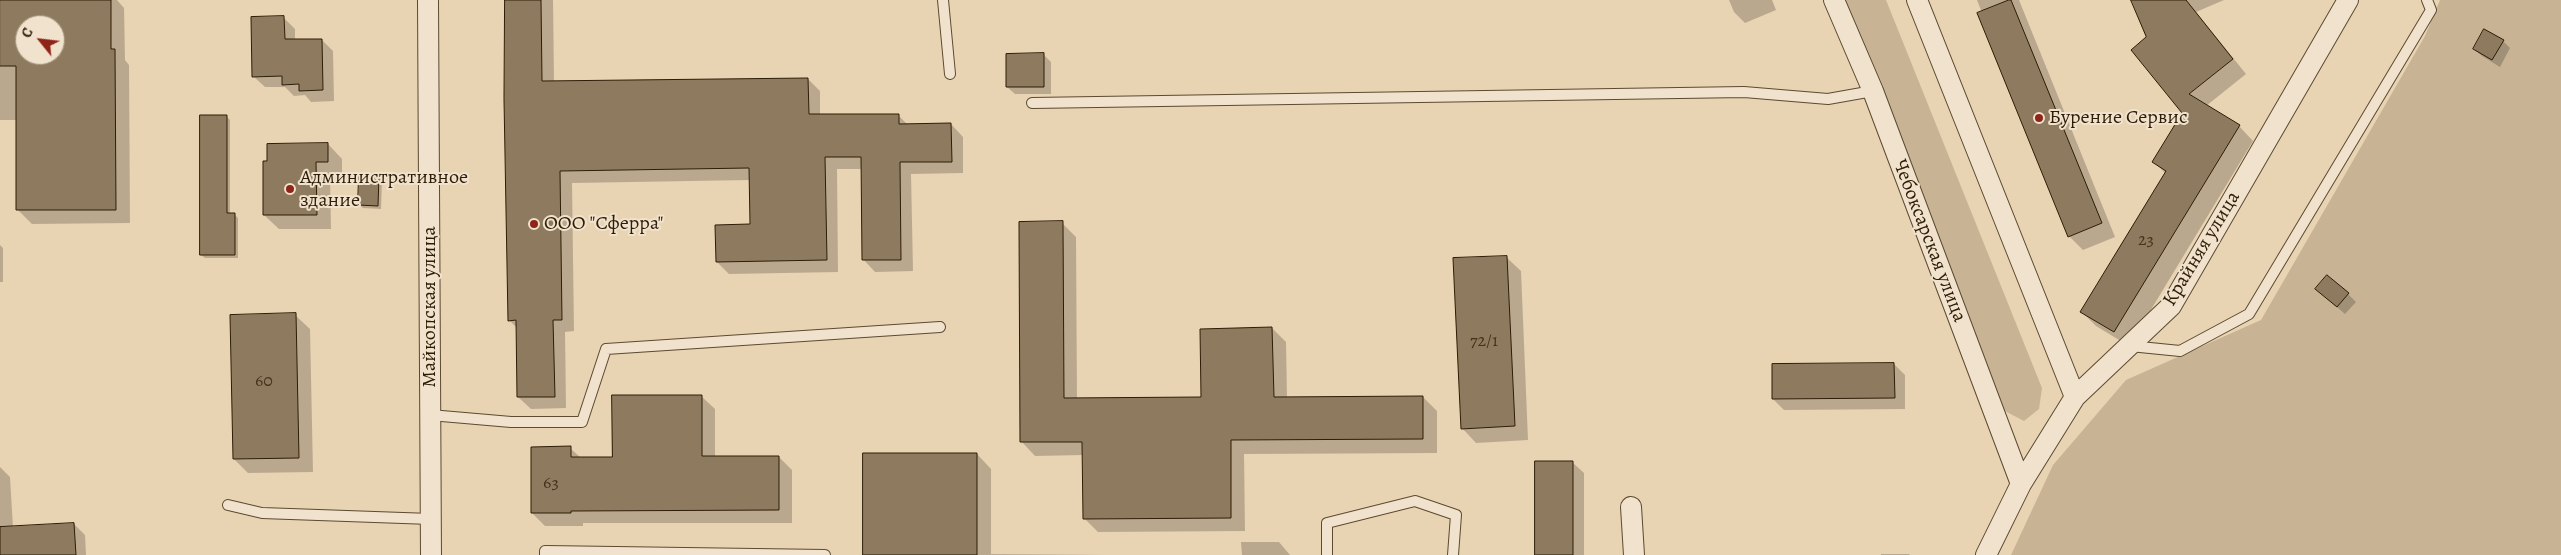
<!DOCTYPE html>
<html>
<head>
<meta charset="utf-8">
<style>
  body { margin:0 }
  #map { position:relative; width:2561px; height:555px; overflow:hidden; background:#e8d3b2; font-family:Alegreya,serif }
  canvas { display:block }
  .north { position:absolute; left:15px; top:15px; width:50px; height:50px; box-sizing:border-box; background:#f0e2cd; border:1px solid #a2937d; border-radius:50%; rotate:299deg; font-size:14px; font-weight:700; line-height:20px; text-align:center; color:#2d1c06 }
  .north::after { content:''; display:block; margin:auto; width:18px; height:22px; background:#8f2418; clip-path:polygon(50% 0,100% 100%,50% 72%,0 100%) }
</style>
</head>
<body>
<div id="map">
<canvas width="2561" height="555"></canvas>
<div class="north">С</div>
</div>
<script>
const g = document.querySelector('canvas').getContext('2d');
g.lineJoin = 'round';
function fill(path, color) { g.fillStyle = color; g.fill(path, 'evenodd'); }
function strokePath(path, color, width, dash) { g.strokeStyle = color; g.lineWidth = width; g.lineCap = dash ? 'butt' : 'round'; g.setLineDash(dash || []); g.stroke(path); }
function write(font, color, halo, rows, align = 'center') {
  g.font = font + ' Alegreya,serif'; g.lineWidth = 4; g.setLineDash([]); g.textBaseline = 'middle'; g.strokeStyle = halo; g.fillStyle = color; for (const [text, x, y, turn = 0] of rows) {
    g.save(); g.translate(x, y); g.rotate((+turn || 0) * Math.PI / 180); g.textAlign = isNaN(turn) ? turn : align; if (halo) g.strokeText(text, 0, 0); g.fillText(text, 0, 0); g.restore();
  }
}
const green = new Path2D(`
  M1837 0H1886L2042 388 2039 409 2024 421 2001 409Z
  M2440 0H2561V555H2011L2053 465 2126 380 2261 320 2425 36Z`);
const shadow = new Path2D(`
  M0 0H117L124 8 125 60 129 65 130 223 32 224 18 210V120H0ZM25 25H55V55H25Z
  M506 0H553L554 82 808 79 820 91V115H898L908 125 951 124 963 137V173L911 174 913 271 875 272 863 259 862 169H837L838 272 729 274 717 262 751 225 750 180 572 183 574 331 565 332 566 408 531 409 518 397 517 328 509 320Z
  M1729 0H1772L1776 10 1745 23 1734 12Z
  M1977 0H2019L2115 237 2083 250 2069 236Z
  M2132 0H2224L2196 12 2246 74 2206 106 2239 126 2253 141 2129 346 2096 326 2082 312 2166 174 2154 162 2184 113Z
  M284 18 295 29V41L322 40 333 51 334 101 311 102 305 95 294 96 285 87H265L253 76Z
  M2503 41 2510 48 2500 67 2482 56 2474 49Z
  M1044 55 1051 62V94H1015L1007 87Z
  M226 116 230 120V215H235L238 218V258H205L201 255Z
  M328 144 342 159V176H330L331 229H279L264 215Z
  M379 177 382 180 381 209 363 208 360 205Z
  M1062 223 1076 237 1077 399H1203L1272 328 1286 342 1287 398 1423 397 1437 411V453L1244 454 1245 531 1098 532 1084 518 1083 455 1035 456 1021 441Z
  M0 245 3 248V282H0Z
  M1506 257 1521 271 1528 440 1476 443 1462 428Z
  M2348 294 2356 302 2345 314 2324 296Z
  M295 315 310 329 313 472 248 473 234 459Z
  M1894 364 1905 375V409L1784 410 1773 399Z
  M701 396 715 409V457H779L792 470V523H583V526H545L532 513 570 448 581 458H613Z
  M977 454 991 469V554L1106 555H864Z
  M1572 462 1584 473V555H1537Z
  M0 467 10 477 13 528 74 524 85 535 86 555H0Z
  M1241 542H1279L1290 555H1242Z
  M1881 554H1909L1910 555H1881Z`);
const building = new Path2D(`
  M0 0H111V49H115L116 210H16V66H0ZM25 25H55V55H25Z
  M505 0H541L542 81 808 78 809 114H899V124L951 123 952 162H900L901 260H862L861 157H825L827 260 716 262 715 225 750 224 749 168 560 171 562 320H553L555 397H517L516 320 508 321 504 99Z
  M2009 0H2011L2102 223 2068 237 1977 13Z
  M2131 0H2186L2233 59 2189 94 2240 125 2114 332 2080 312 2166 171 2152 162 2182 113 2131 50 2146 37Z
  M284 16 285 39H322L323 90 299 91V84L282 85V76L252 77 251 17Z
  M2484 29 2504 40 2492 60 2473 49Z
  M1044 53V87H1006V54Z
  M200 115H227V213H235V255H200Z
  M328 143V162H316L317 215H263V161H267V144Z
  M359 175H379L378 206 358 205Z
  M1063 221 1064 398 1201 397 1200 329 1272 327 1274 397 1423 396V439L1231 440V518L1083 519 1082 442H1020L1019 222Z
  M1507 256 1515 426 1461 429 1453 258Z
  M2327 275 2349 293 2337 307 2315 289Z
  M296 313 299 458 233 459 230 315Z
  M1894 363 1895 398 1772 399V364Z
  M612 395H702V456H779V510L571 511V513H531V447L571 446V457H612Z
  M863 453H977V555H863Z
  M1535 461H1573V555H1535Z
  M74 523 76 555H0V527Z`);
const lane = new Path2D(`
  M943 0 950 74
  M1032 103 1744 92 1828 99 1873 91
  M2130 346 2180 351 2249 314 2431 10 2427 0
  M430 415 511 422H582L606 349 940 327
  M228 505 262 513 431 519
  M545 555V551L825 555
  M1327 555V523L1415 501 1456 515 1453 555`);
const street = new Path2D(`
  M428 0 431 555
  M1834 0 1873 91 2021 484
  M1917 0 2075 397
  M1631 507 1634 555
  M1986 555 2021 484 2075 397 2171 306 2348 0`);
const markers = [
  [2039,118,5,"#8f2418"],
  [290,189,5,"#8f2418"],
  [534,224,5,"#8f2418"]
];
const numberNames = [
  ["23",2146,241],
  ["72/1",1484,342],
  ["60",264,382],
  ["63",551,484]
];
const poiNames = [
  ["Бурение Сервис",2049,118],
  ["Административное",300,178],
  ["здание",300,201],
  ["ООО \"Сферра\"",544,224]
];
const streetNames = [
  ["Чебоксарская улица",1929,241,69],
  ["Крайняя улица",2202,249,-59],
  ["Майкопская улица",430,307,-90]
];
fill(green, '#c8b495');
fill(shadow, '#0003');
fill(building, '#8e7b5f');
strokePath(building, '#2d1c06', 1);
strokePath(lane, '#5c4a31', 12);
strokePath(street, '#5c4a31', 22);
strokePath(lane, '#f0e2cd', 10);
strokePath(street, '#f0e2cd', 20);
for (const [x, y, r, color] of markers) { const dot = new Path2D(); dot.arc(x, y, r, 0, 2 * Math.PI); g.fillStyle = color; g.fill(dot); strokePath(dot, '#f0e2cd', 2); }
write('18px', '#45341c', null, numberNames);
write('20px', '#2d1c06', '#f0e2cd', poiNames, 'left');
write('20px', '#2d1c06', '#f0e2cd', streetNames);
</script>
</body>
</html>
